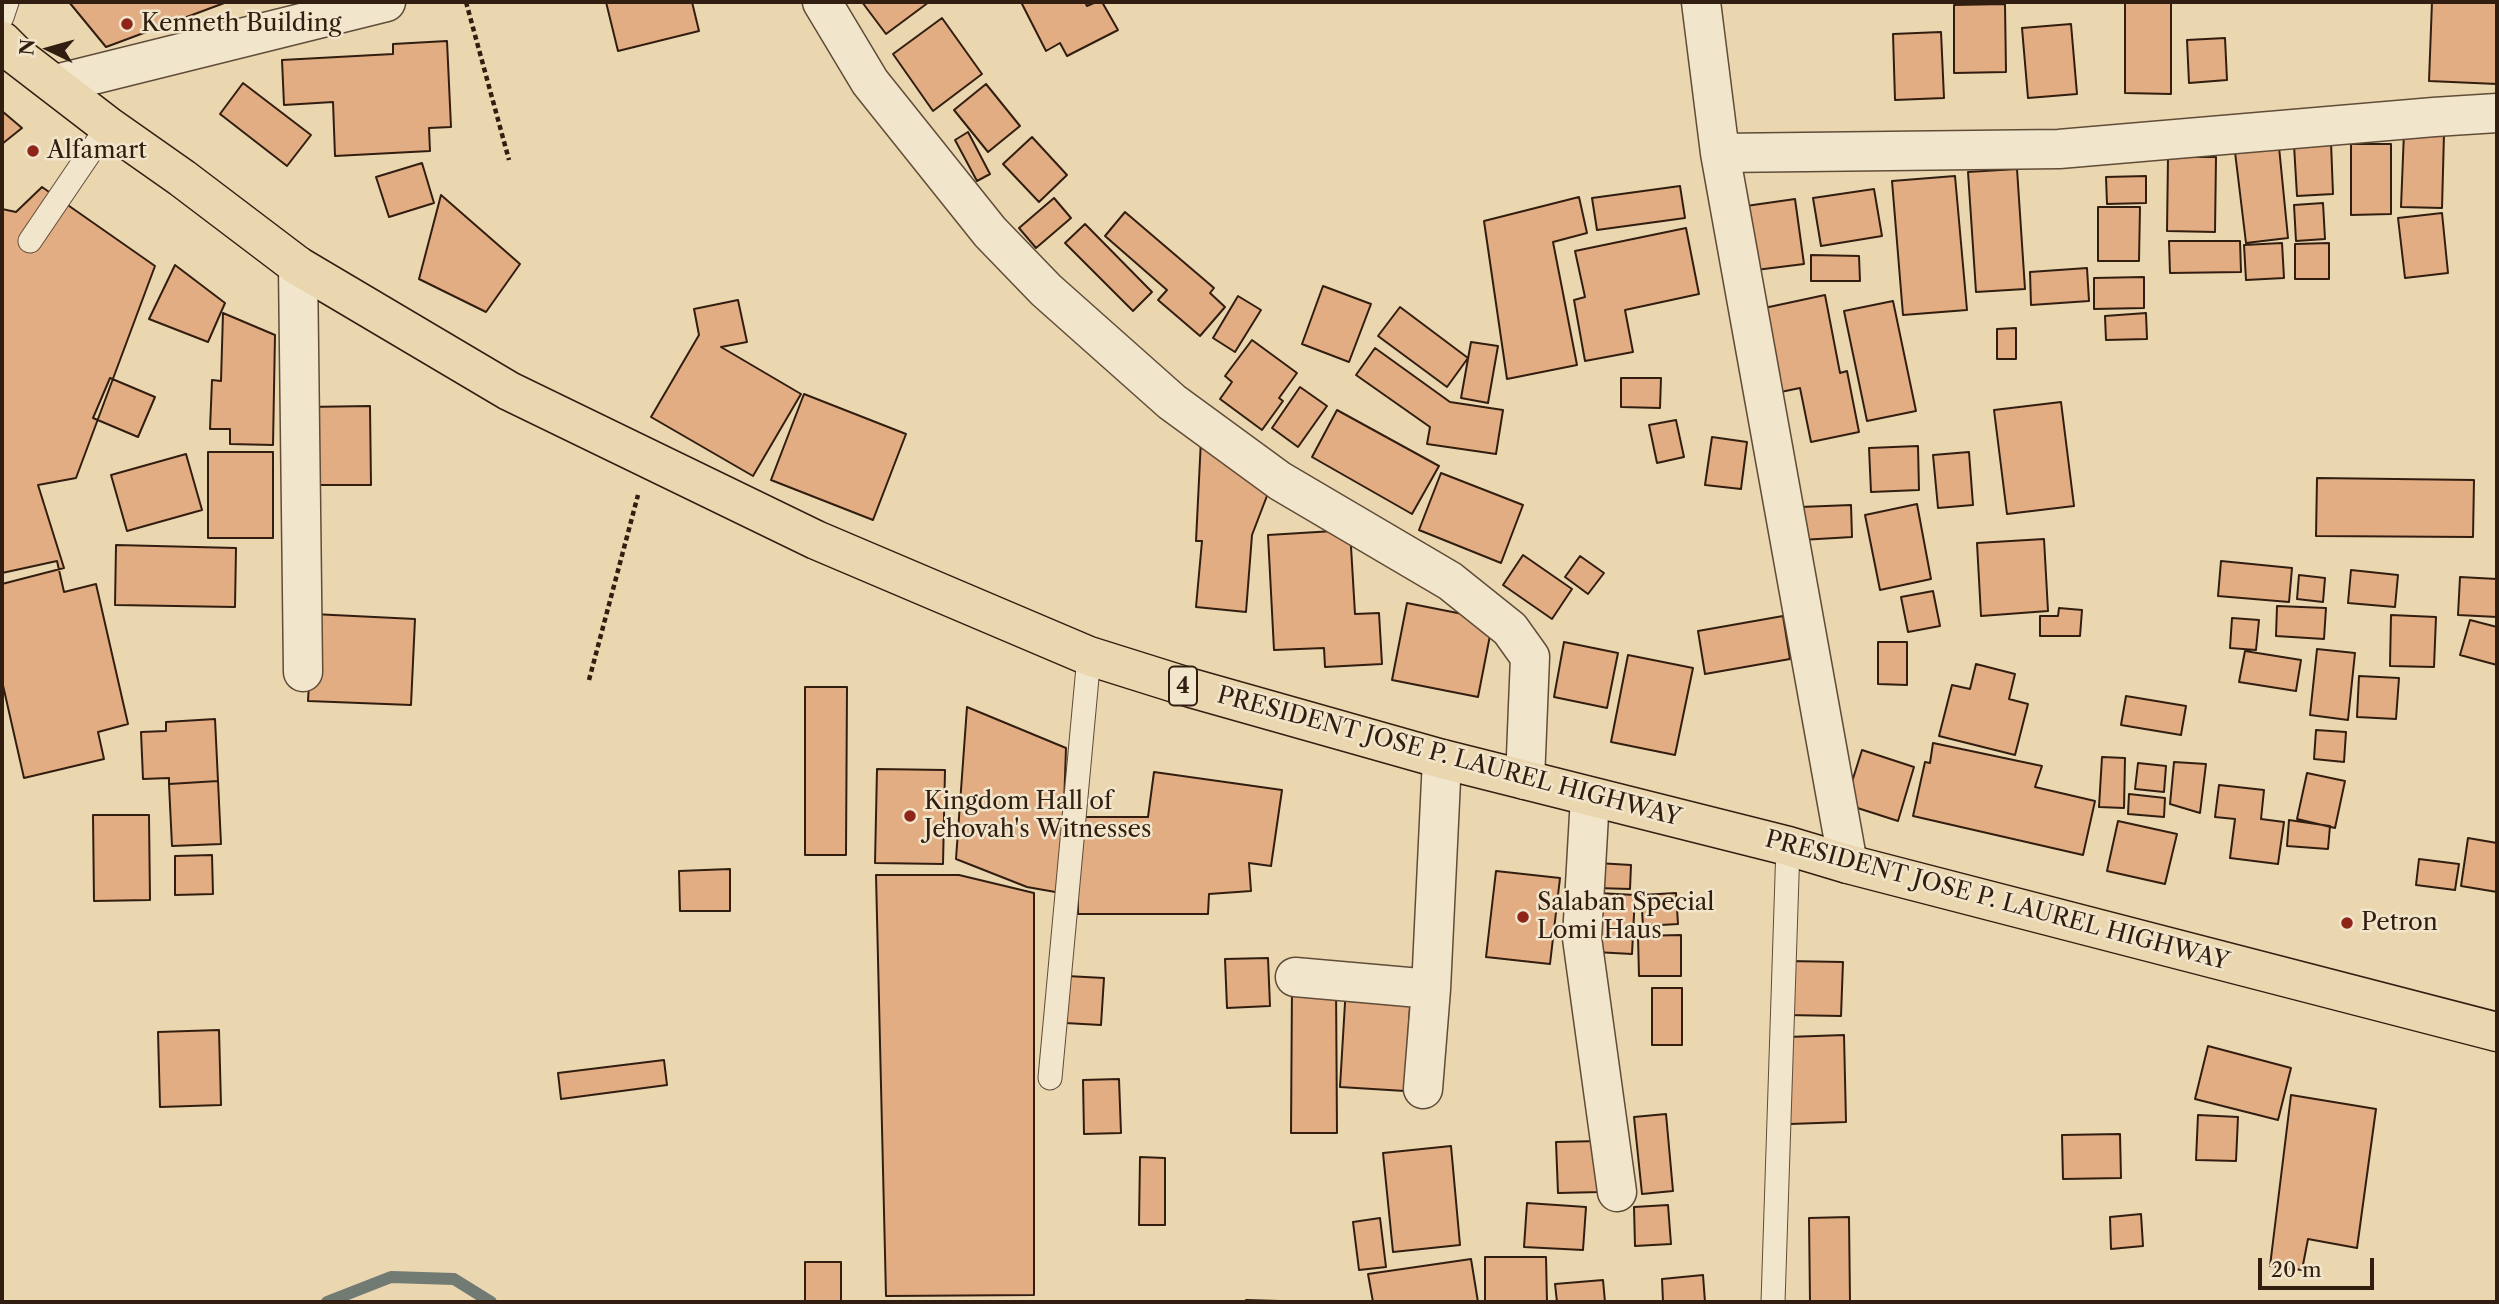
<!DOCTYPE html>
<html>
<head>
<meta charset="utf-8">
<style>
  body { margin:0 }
  #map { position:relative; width:2499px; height:1304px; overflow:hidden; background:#ead7b0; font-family:"Libre Caslon Text",serif }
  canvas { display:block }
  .frame { position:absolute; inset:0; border:4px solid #321e10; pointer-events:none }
  .north { position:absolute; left:14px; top:14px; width:70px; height:70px; -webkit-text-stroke:5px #f1e5cc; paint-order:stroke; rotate:275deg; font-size:19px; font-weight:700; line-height:28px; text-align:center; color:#321e10 }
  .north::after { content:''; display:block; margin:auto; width:24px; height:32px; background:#321e10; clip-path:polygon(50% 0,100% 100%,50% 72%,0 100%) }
  .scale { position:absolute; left:2258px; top:1258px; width:116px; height:32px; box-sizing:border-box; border:4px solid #321e10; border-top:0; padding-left:9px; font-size:21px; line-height:24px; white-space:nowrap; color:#321e10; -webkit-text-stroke:5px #f1e5cc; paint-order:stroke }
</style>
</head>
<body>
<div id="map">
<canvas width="2499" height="1304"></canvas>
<div class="frame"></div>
<div class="north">N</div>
<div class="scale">20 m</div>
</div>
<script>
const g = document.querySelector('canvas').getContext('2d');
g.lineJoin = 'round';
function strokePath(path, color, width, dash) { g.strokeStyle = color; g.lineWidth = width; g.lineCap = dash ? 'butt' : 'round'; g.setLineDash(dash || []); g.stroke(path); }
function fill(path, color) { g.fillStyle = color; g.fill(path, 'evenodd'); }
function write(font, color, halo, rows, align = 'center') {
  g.font = font + ' "Libre Caslon Text",serif'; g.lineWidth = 5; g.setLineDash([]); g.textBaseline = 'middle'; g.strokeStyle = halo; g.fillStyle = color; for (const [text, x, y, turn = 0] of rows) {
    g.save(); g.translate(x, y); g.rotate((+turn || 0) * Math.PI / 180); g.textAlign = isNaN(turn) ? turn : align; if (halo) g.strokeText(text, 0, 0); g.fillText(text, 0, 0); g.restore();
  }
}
const stream = new Path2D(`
  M327 1302 391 1277 454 1279 491 1302`);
const building = new Path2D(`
  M69 2H227L106 47Z
  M606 2H692L699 31 618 51Z
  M862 2H929L886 34Z
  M1021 2H1085L1087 6 1096 2H1102L1118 30 1067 56 1060 43 1046 51Z
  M2125 2H2171V94L2125 93Z
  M2432 2H2497V84L2429 81Z
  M2005 4 2006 72 1954 73V5Z
  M942 18 982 74 933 111 893 54Z
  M2071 24 2077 94 2028 98 2022 28Z
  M1941 32 1944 98 1895 100 1893 34Z
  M2225 38 2227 80 2189 83 2187 40Z
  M447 41 451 127 429 128 430 151 335 156 333 102 284 105 282 60 393 54V44Z
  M243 83 311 135 287 166 220 114Z
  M986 84 1020 126 988 152 954 110Z
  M2 111 22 128 2 144Z
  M968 132 990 174 977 181 955 140Z
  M2404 132 2444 134 2442 208 2401 207Z
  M1032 137 1067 175 1039 202 1003 164Z
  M2331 142 2333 194 2297 196 2294 145Z
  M2351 144H2391V214L2351 215Z
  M2279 147 2288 238 2246 243 2235 152Z
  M2168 157H2216L2215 232 2167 231Z
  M422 163 434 203 389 217 376 177Z
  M2017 169 2025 289 1976 292 1968 172Z
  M1955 176 1967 310 1903 315 1892 181Z
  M2146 176V203L2107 204 2106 177Z
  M1680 186 1685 218 1597 230 1592 198Z
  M42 187 155 266 76 478 38 485 64 568 2 584V209L16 212Z
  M1874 189 1882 236 1821 246 1813 198Z
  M441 195 520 264 486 312 419 279Z
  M1579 197 1587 233 1553 242 1577 365 1507 379 1484 221Z
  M1054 198 1071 218 1036 248 1019 228Z
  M1795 199 1804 264 1748 271 1739 207Z
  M2323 203 2325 239 2296 241 2294 205Z
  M2098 207H2140L2139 261H2098Z
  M1125 212 1214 288 1210 293 1225 307 1200 336 1158 300 1167 290 1105 236Z
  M2442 213 2448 273 2405 278 2398 218Z
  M1085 224 1152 292 1133 311 1065 243Z
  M1686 228 1699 294 1625 310 1633 352 1585 361 1574 300 1585 297 1575 251Z
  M2169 241H2240L2241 272 2170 273Z
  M2282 243 2284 278 2246 280 2244 245Z
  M2329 243V279H2295V244Z
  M1811 255 1859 256 1860 281H1811Z
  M175 265 225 303 208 342 149 319Z
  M2087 268 2089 301 2031 305 2030 272Z
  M2144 277V308L2094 309V278Z
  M1323 286 1371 304 1349 362 1302 344Z
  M1825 295 1840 373 1847 371 1859 432 1811 442 1800 388 1771 394 1755 310Z
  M1238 296 1261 310 1235 352 1213 338Z
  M738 300 747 342 721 347 801 394 753 476 651 417 699 335 694 309Z
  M1893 301 1916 411 1867 421 1844 311Z
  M1400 307 1468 358 1447 387 1378 336Z
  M223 313 275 335 273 445 230 444V429H210L212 380 221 381Z
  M2146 313 2147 339 2106 340 2105 316Z
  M2016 328V359H1997V329Z
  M1252 340 1297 373 1279 398 1283 401 1262 430 1220 399 1232 382 1225 376Z
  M1471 342 1498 346 1488 403 1461 398Z
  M1375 348 1450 402 1503 410 1496 454 1427 444 1430 427 1356 375Z
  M110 378 155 397 138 437 93 418Z
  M1621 378H1661L1660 408 1621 407Z
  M1300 387 1327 406 1298 447 1272 428Z
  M804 394 906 434 873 520 771 480Z
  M2061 402 2074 506 2007 514 1994 410Z
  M370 406 371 485H307L306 407Z
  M1337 410 1439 466 1412 514 1312 457Z
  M1676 420 1684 457 1657 463 1649 425Z
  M1712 437 1747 442 1741 489 1705 485Z
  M1201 439 1270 488 1252 535 1246 612 1196 607 1202 541H1196Z
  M1918 446 1919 490 1871 492 1869 448Z
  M208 452H273V538H208Z
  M1969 452 1973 505 1938 508 1933 455Z
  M186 454 202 510 127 531 111 475Z
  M1441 473 1523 505 1501 563 1419 530Z
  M2317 478 2474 480 2473 537 2316 536Z
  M1917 504 1931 579 1880 590 1865 515Z
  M1851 505 1852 537 1801 540 1800 507Z
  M1350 530 1355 614 1379 613 1382 664 1325 667 1324 648 1274 650 1268 535Z
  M2044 539 2048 611 1981 616 1977 543Z
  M116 545 236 548 235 607 115 605Z
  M1523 555 1572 589 1552 619 1503 585Z
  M1580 556 1604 573 1588 594 1565 577Z
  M57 561 64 592 96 584 128 724 98 732 104 759 24 778 2 681V573Z
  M2221 561 2292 568 2289 602 2218 596Z
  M2351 570 2398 575 2395 607 2348 603Z
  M2299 575 2325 578 2323 602 2297 599Z
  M2460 577 2497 579V617L2458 615Z
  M1933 591 1940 626 1908 632 1901 597Z
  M1407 603 1493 620 1478 697 1392 680Z
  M2277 606 2326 608 2324 639 2276 636Z
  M2059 608 2082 610 2080 636H2040V616H2058Z
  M313 614 415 619 411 705 308 701Z
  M2391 615 2436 617 2434 667 2390 666Z
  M1783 616 1790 659 1705 674 1698 631Z
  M2232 618 2259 620 2256 650 2230 648Z
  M2470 620 2497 627V665L2460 655Z
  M1564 642 1618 653 1607 708 1554 697Z
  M1878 642H1907V685L1878 684Z
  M2317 649 2355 653 2348 720 2310 715Z
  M2245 651 2301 660 2296 691 2239 682Z
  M1628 655 1693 668 1675 755 1611 742Z
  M1976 664 2015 674 2009 699 2028 704 2015 755 1939 736 1952 685 1970 689Z
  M2359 676 2399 678 2396 719 2357 717Z
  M805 687H847L846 855H805Z
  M2126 696 2186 706 2181 735 2121 725Z
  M967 707 1066 748 1061 893 1027 887 956 859Z
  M215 719 218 781 169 784V778L143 779 141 732 166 731V722Z
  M2316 730 2346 732 2344 762 2314 759Z
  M1933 743 2042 766 2035 787 2095 801 2083 855 1913 816 1925 762 1930 763Z
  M1862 750 1914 767 1898 821 1845 804Z
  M2102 757 2125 758 2124 808 2099 807Z
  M2174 762 2206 764 2200 813 2170 804Z
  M2138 763 2166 766 2164 792 2135 789Z
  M877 769 945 770 943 864 875 863Z
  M1154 772 1282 790 1271 866 1249 863 1251 891 1209 894 1208 914H1078V817H1148Z
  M2307 773 2345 781 2335 828 2297 819Z
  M218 781 221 844 172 846 169 784Z
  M2219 785 2264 790 2261 819 2284 822 2278 864 2230 858 2235 819 2215 817Z
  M2129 794 2165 798 2164 817 2128 814Z
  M93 815H149L150 900 94 901Z
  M2289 820 2330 826 2328 849 2287 846Z
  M2118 821 2177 834 2165 884 2107 871Z
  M2468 838 2497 843V892L2461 886Z
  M212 855 213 894 175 895V856Z
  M2419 859 2459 864 2455 890 2416 885Z
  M1597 863 1631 865 1630 889 1596 888Z
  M730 869V911H680L679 871Z
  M1496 871 1560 878 1550 964 1486 957Z
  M876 875H959L1034 893V1295L886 1296Z
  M1598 893 1635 895 1632 954 1595 952Z
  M1676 893 1678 924 1643 926 1641 895Z
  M1681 935V976H1639L1638 936Z
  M1268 958 1270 1006 1227 1008 1225 959Z
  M1788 961 1843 962 1841 1016 1786 1015Z
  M1067 976 1104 978 1101 1025 1065 1023Z
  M1292 983H1336L1337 1133H1291Z
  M1346 986 1411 990 1405 1091 1340 1087Z
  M1652 988H1682V1045H1652Z
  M219 1030 221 1105 160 1107 158 1032Z
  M1844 1035 1846 1122 1790 1124 1787 1037Z
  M2208 1046 2291 1068 2278 1120 2195 1099Z
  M664 1060 667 1085 561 1099 558 1073Z
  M1119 1079 1121 1133 1084 1134 1083 1080Z
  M2291 1095 2376 1109 2357 1248 2308 1239 2302 1270 2270 1266Z
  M1666 1114 1673 1191 1642 1194 1634 1117Z
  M2198 1115 2238 1117 2236 1161 2196 1160Z
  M2120 1134 2121 1178 2063 1179 2062 1135Z
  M1600 1141 1601 1192 1558 1193 1556 1142Z
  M1451 1146 1460 1245 1393 1252 1383 1153Z
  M1140 1157 1165 1158V1225H1139Z
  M1527 1203 1586 1207 1583 1250 1524 1247Z
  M1668 1205 1671 1244 1635 1246 1634 1207Z
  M2141 1214 2143 1246 2111 1249 2110 1217Z
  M1849 1217 1850 1302H1810L1809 1218Z
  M1380 1218 1386 1267 1359 1270 1353 1222Z
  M1485 1257H1546L1547 1302H1485Z
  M1471 1259 1478 1302H1373L1368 1274Z
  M805 1262H841V1302H805Z
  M1703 1275 1705 1302H1663L1662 1279Z
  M1603 1280 1605 1302H1557L1555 1284Z
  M1246 1300 1314 1302H1246Z`);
const path = new Path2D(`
  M466 2 509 160
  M589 680 638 495`);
const service = new Path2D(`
  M2 17 7 2
  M30 241 108 126
  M1050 1078 1089 656
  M1773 1302 1788 846`);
const minor = new Path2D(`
  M822 2 870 82 990 232 1046 290 1172 402 1280 481 1450 581 1510 629 1530 657 1525 780
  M1701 2 1720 153 1848 864
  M1720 153 2059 149 2434 117 2497 113
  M298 266 303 672
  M1590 797 1582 938 1617 1192
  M1295 977 1431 989
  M1423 1089 1431 989 1442 759`);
const tertiary = new Path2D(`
  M56 84 386 2`);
const trunk = new Path2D(`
  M2 41 17 56 108 126 182 178 298 266 509 391 816 540 1089 656 1191 688 1442 759 1788 846 1848 864 2497 1032`);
const markers = [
  [127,24,7,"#8f2418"],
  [33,151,7,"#8f2418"],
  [910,816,7,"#8f2418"],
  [1523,917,7,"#8f2418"],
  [2347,923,7,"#8f2418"]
];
const shields = [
  [1183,686,28]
];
const shieldNames = [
  ["4",1183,686]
];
const poiNames = [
  ["Kenneth Building",141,24],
  ["Alfamart",47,151],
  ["Kingdom Hall of",924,802],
  ["Jehovah's Witnesses",924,830],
  ["Salaban Special",1537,903],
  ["Lomi Haus",1537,931],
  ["Petron",2361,923]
];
const streetNames = [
  ["PRESIDENT JOSE P. LAUREL HIGHWAY",1449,757,15],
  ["PRESIDENT JOSE P. LAUREL HIGHWAY",1997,901,15]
];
strokePath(stream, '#717a73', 12);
fill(building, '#e2ad82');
strokePath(building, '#321e10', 2);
strokePath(service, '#604c38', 25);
strokePath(minor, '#604c38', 41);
strokePath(tertiary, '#604c38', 41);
strokePath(trunk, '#321e10', 41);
strokePath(path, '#321e10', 4.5, [5, 3.5]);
strokePath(service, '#f1e5cc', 23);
strokePath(minor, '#f1e5cc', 38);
strokePath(tertiary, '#f1e5cc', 38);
strokePath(trunk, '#ead7b0', 38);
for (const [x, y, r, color] of markers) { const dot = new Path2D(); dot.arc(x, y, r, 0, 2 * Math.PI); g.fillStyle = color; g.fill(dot); strokePath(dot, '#f1e5cc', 2.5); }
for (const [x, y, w] of shields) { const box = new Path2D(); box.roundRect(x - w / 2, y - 19.5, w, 39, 5); g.fillStyle = '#f1e5cc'; g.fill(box); strokePath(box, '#321e10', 2); }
write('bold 23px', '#321e10', null, shieldNames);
write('24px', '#321e10', '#f1e5cc', poiNames, 'left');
write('24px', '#321e10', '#f1e5cc', streetNames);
</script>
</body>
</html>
